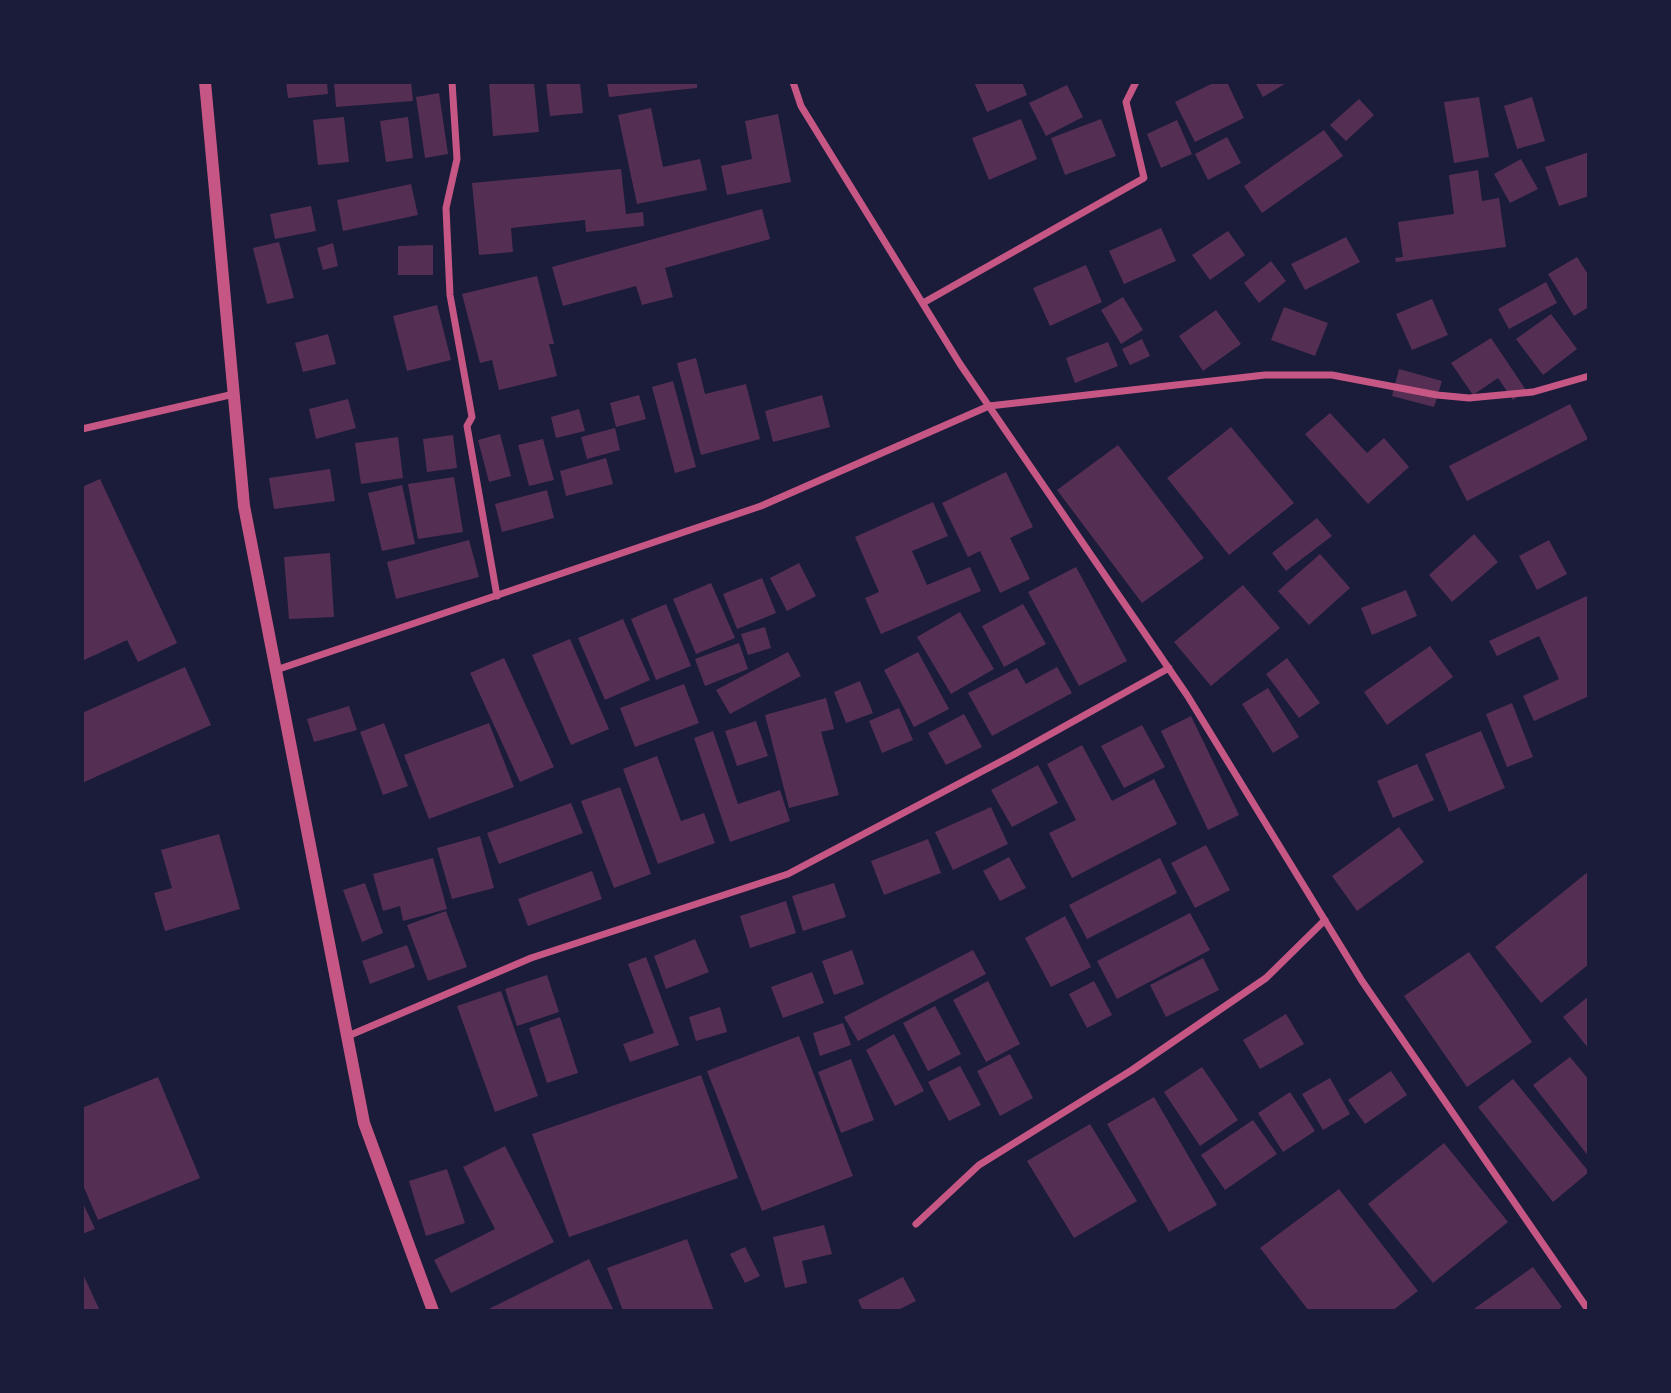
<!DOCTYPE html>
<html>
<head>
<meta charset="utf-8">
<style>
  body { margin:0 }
  #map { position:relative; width:1671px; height:1393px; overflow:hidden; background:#1b1b3a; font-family:"DM Sans",sans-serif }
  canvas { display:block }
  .frame { position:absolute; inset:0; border:84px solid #1b1b3a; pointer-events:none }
</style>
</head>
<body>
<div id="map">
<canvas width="1671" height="1393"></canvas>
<div class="frame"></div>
</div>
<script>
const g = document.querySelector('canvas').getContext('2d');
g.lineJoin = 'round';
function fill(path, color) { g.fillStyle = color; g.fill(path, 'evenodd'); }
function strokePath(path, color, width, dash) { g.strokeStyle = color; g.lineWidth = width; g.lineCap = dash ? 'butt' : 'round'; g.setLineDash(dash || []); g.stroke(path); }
const building = new Path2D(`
  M286 82H327L328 94 288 98Z
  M334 82H411L413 101 336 107Z
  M489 82H534L539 132 493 136Z
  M546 82H580L583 113 550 116Z
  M697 82V88L609 97 607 83Z
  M974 82H1022L1027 95 987 112Z
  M1215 82H1227L1244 118 1195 142 1175 102Z
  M1255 82H1288L1263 97Z
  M1067 85 1083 117 1046 136 1029 103Z
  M439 93 448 154 425 158 416 97Z
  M1479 97 1489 157 1454 163 1444 102Z
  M1532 97 1545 141 1517 149 1504 106Z
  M1359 99 1374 115 1346 141 1330 125Z
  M651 108 663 167 700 159 707 190 637 204 618 115Z
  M778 114 791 182 727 195 721 166 752 159 745 121Z
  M344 117 349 162 318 165 313 120Z
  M408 117 413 158 386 162 380 121Z
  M1021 119 1037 159 989 180 972 138Z
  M1101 119 1116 156 1065 175 1051 138Z
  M1177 120 1192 154 1161 168 1147 134Z
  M1324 130 1343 156 1262 213 1244 186Z
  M1227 137 1241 163 1208 180 1195 154Z
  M1589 152V196L1559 206 1545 167Z
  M1521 159 1538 189 1510 203 1494 174Z
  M621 169 626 214 643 212 644 226 586 232 585 220 511 228 513 252 479 255 472 183Z
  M1478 170 1482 201 1499 198 1506 247 1396 262 1395 258 1403 257 1398 222 1454 214 1449 175Z
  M411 184 418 215 343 231 337 200Z
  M311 206 316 231 275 239 270 214Z
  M762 209 770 239 665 268 673 297 642 305 636 286 563 306 552 267Z
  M1161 228 1176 261 1124 284 1109 251Z
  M1228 231 1245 255 1210 280 1192 255Z
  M1346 237 1360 262 1305 290 1291 264Z
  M279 242 294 298 267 304 253 248Z
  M333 243 338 266 323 270 317 248Z
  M433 245V275H398V246Z
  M1577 257 1589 276V307L1574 316 1548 274Z
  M1271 261 1286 281 1259 303 1244 283Z
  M1086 265 1102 302 1050 326 1033 288Z
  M537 276 554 344H549L557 376 499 390 492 360 480 363 462 294Z
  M1546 282 1557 303 1509 329 1498 309Z
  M1123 297 1143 330 1121 344 1101 310Z
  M1432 299 1448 335 1412 350 1396 314Z
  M437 305 451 360 407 371 393 316Z
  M1284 307 1328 323 1315 356 1271 340Z
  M1216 310 1241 344 1203 371 1179 336Z
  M1551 314 1577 349 1543 375 1516 339Z
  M328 334 336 364 303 372 295 343Z
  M1491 338 1526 390 1513 400 1498 378 1473 395 1451 363Z
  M1142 339 1150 356 1130 365 1122 349Z
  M1108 342 1118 366 1075 383 1066 358Z
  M696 358 705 394 746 384 760 439 701 455 677 363Z
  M1399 369 1442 381 1434 407 1392 396Z
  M673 381 696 467 675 473 652 387Z
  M639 395 646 419 616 427 610 403Z
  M822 395 830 427 773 442 765 411Z
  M348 399 356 428 316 439 309 409Z
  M1570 404 1588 439 1467 501 1449 466Z
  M579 409 585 431 556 438 551 417Z
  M1330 413 1367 453 1384 438 1409 467 1368 504 1305 434Z
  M1231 427 1294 503 1229 555 1167 478Z
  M615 428 620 450 587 459 581 437Z
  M500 434 511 476 489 482 478 440Z
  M453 435 457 468 427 472 423 439Z
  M398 437 403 478 361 484 355 443Z
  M543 439 554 480 529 486 518 445Z
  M1118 445 1204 558 1142 603 1057 490Z
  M606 458 613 484 566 496 560 471Z
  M330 469 335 501 274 509 269 478Z
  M1006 472 1033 527 1010 538 1030 579 1000 593 980 551 968 557 942 503Z
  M454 477 463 532 418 539 408 484Z
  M100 479 177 643 138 662 127 640 82 661V487Z
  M402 485 415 544 382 551 368 493Z
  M547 490 554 518 502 532 495 504Z
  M933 502 948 536 912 551 927 585 970 567 981 591 881 634 865 598 879 592 855 537Z
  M1317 518 1332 536 1286 571 1272 553Z
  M1474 534 1498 562 1452 602 1429 575Z
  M469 540 479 577 396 599 387 562Z
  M1549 540 1567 574 1537 590 1519 556Z
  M330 553 334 617 289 619 284 557Z
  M1320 554 1350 588 1309 625 1278 591Z
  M799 563 816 596 787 611 770 578Z
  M1076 567 1127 661 1079 686 1028 592Z
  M762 578 776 613 737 629 723 594Z
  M711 583 735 638 696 654 673 599Z
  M1243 585 1280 628 1211 686 1174 642Z
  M1406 590 1417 616 1372 635 1361 608Z
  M1589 595V696L1534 721 1523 696 1559 679 1539 636 1497 656 1489 641Z
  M666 604 691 666 656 680 631 619Z
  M1023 604 1046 644 1004 667 982 626Z
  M960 612 994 669 951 694 917 637Z
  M623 619 650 680 605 700 578 638Z
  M765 627 771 648 748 655 741 634Z
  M570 639 609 729 571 745 532 655Z
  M739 643 748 669 705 686 695 659Z
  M1430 646 1453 677 1387 725 1364 692Z
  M788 652 801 676 730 714 716 690Z
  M918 652 949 709 914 727 884 670Z
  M504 658 554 767 520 782 470 673Z
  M1287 658 1320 703 1299 718 1266 674Z
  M185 667 211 725 82 783V713Z
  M1057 667 1072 693 992 736 968 693 1017 668 1026 684Z
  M860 681 873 713 846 723 834 692Z
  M684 684 699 723 635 747 620 708Z
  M1268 688 1299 737 1273 753 1242 704Z
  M826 698 834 729 821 732 839 795 789 808 765 715Z
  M1512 703 1533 757 1507 767 1486 714Z
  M349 706 357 730 314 742 307 719Z
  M899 708 913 740 882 753 869 721Z
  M964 714 982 747 946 765 928 733Z
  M1191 716 1239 815 1208 830 1161 731Z
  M756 721 768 756 737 766 725 731Z
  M384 723 408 786 383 795 360 732Z
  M489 723 514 787 429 819 404 755Z
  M1142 725 1165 767 1124 788 1101 746Z
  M713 731 738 804 780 790 790 821 730 842 694 738Z
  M1481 731 1505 788 1449 812 1425 754Z
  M1082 745 1112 801 1154 779 1177 824 1072 878 1049 833 1076 820 1047 764Z
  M657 756 681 821 704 813 715 843 658 864 623 769Z
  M1417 764 1434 800 1393 818 1377 781Z
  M1038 765 1058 803 1012 827 991 790Z
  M620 787 651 874 614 888 581 801Z
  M571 803 583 833 499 864 487 833Z
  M991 807 1008 844 953 870 935 832Z
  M1399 827 1424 862 1357 911 1332 876Z
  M219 834 240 909 165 931 154 893 172 888 161 850Z
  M480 836 494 888 452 899 437 848Z
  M928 839 941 873 884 895 871 861Z
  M1206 845 1230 890 1195 908 1171 863Z
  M1009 857 1026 888 1000 901 983 871Z
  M433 858 447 909 403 921 400 906 383 911 373 874Z
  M1160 858 1177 893 1087 939 1069 905Z
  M592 871 602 899 528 926 518 899Z
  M1589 871V964L1541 1003 1495 947Z
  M365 883 383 933 362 942 343 890Z
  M834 883 846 917 803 931 792 896Z
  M786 901 796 933 750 948 740 916Z
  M446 911 467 967 428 981 407 925Z
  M1190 913 1210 950 1117 999 1097 961Z
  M1065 916 1091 967 1051 987 1025 938Z
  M695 939 709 972 666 989 654 956Z
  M407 945 415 967 370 984 362 961Z
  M852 950 864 984 834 995 822 961Z
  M973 950 986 974 858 1041 844 1017Z
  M1469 952 1532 1042 1467 1087 1404 996Z
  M646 957 679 1045 630 1062 623 1044 654 1033 628 964Z
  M1203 958 1219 990 1166 1017 1150 985Z
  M812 972 824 1003 783 1018 771 987Z
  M547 975 559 1012 517 1026 505 989Z
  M988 981 1020 1044 986 1062 953 1000Z
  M1094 981 1112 1015 1087 1028 1069 994Z
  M501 991 538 1096 495 1112 457 1006Z
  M1589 996V1049L1563 1017Z
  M935 1006 961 1054 928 1071 903 1023Z
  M720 1007 727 1032 696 1041 689 1017Z
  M1286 1014 1304 1044 1260 1069 1243 1040Z
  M560 1017 578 1073 547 1083 529 1028Z
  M843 1023 851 1045 820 1056 813 1033Z
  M894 1034 924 1091 895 1106 866 1050Z
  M799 1036 853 1176 762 1211 707 1071Z
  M1010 1054 1033 1098 1000 1116 977 1071Z
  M1570 1057 1589 1080V1157L1533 1085Z
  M851 1059 874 1120 841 1133 818 1072Z
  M960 1066 981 1105 949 1121 928 1082Z
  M1202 1067 1238 1120 1200 1146 1164 1092Z
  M1391 1071 1407 1095 1365 1124 1348 1100Z
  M701 1075 738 1178 569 1237 532 1134Z
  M158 1077 200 1178 98 1220 82 1183V1108Z
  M1330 1078 1350 1114 1323 1130 1302 1094Z
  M1513 1079 1589 1172 1553 1202 1478 1107Z
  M1290 1092 1315 1131 1283 1152 1258 1113Z
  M1154 1097 1217 1205 1169 1232 1107 1124Z
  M1253 1120 1277 1154 1225 1190 1201 1155Z
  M1090 1124 1137 1201 1074 1238 1027 1161Z
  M1444 1143 1508 1222 1433 1283 1368 1204Z
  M505 1146 554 1242 451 1293 434 1260 495 1229 463 1167Z
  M447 1169 465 1223 426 1236 409 1181Z
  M1339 1189 1418 1291 1392 1311H1309L1260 1248Z
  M82 1201 95 1229 82 1234Z
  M824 1225 832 1254 802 1261 807 1283 785 1288 773 1237Z
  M687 1239 714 1311H623L607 1268Z
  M745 1247 760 1276 745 1283 730 1254Z
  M589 1259 614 1311H485Z
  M1533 1267 1562 1307 1556 1311H1471Z
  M82 1272 100 1311H82Z
  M903 1277 916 1301 896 1311H863L858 1300Z`);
const minor = new Path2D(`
  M452 82 457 159 446 208 450 295 472 417 467 426 497 596
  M793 82 801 106 960 364 1187 695 1362 981 1589 1311
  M923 303 1144 178 1126 102 1136 82
  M82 429 234 394
  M276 670 761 506 989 406 1265 375H1332L1437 395 1469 398 1533 392 1589 376
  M348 1036 531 958 788 874 1013 755 1169 668
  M916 1224 979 1165 1132 1070 1266 978 1325 920`);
const tertiary = new Path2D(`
  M205 82 244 506 364 1123 433 1311`);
fill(building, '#542f53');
strokePath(minor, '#c65784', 7);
strokePath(tertiary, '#c65784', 12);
</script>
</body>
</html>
